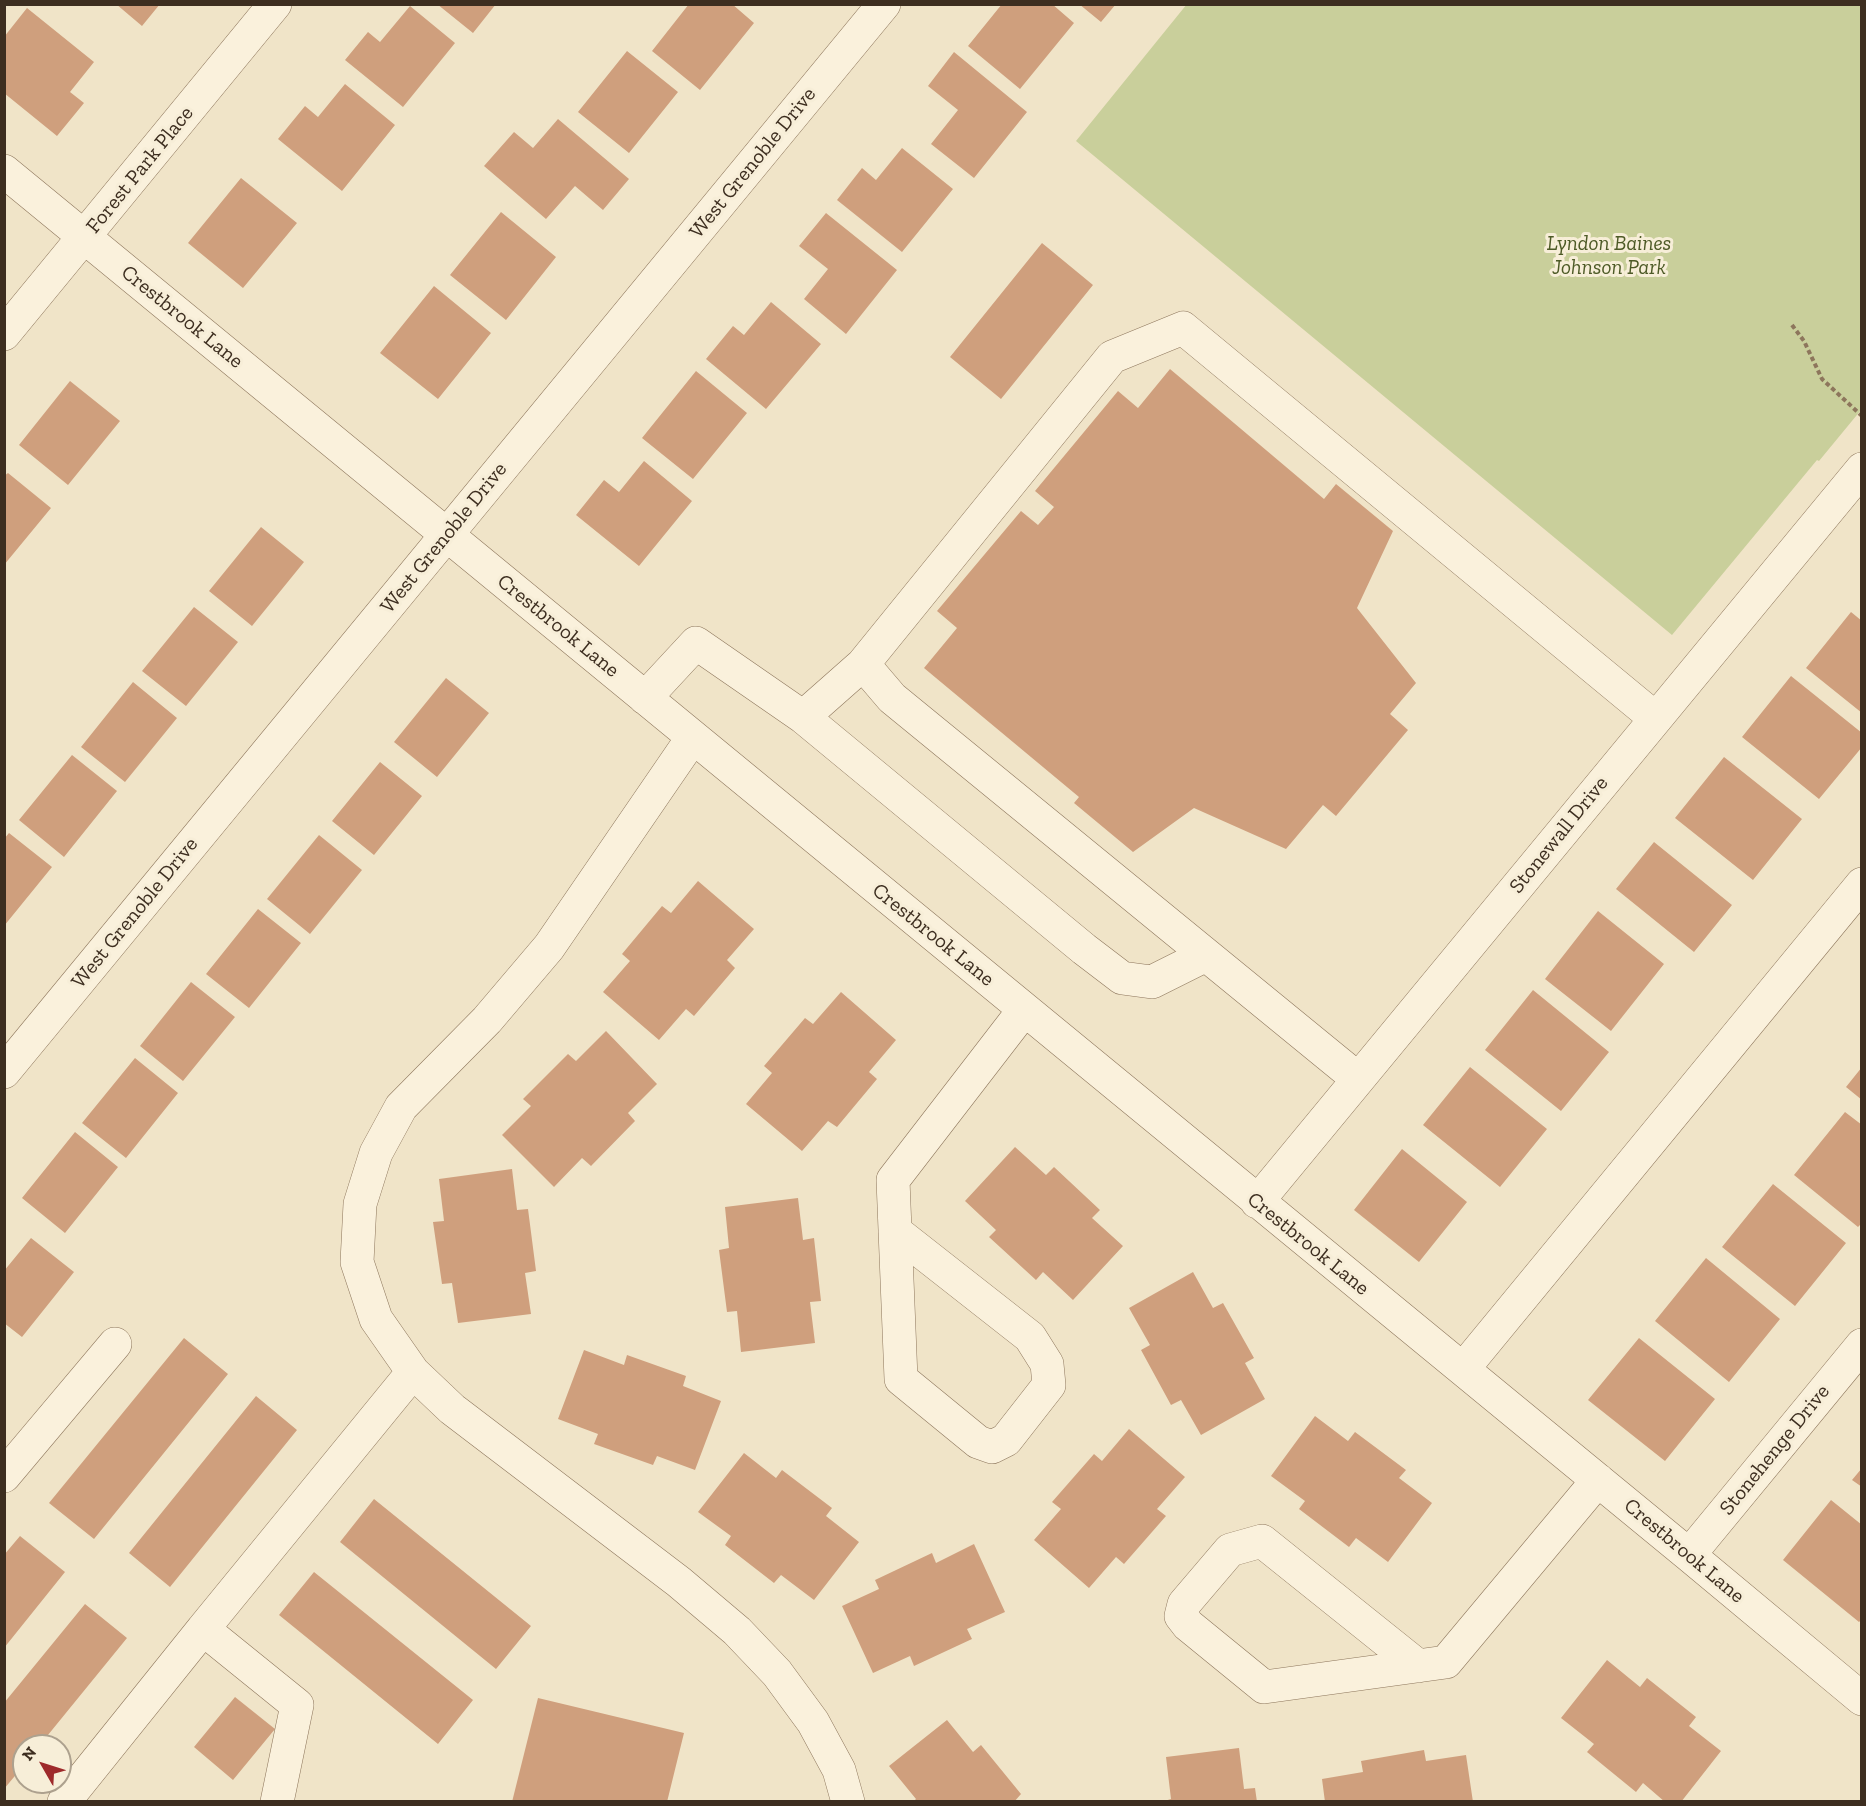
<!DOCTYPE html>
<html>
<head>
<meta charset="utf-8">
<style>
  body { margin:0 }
  #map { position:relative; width:1866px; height:1806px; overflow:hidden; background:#f0e4c8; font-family:"Zilla Slab",serif }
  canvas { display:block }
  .frame { position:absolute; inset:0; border:6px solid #3d2e20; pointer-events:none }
  .north { position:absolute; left:12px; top:1734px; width:60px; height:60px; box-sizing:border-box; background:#f7eed8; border:2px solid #ada18e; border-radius:50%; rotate:309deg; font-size:16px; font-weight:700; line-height:24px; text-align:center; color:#3d2e20 }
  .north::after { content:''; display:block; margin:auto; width:21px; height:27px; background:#9e2a2b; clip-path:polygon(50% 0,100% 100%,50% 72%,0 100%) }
</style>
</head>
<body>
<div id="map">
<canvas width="1866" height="1806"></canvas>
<div class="frame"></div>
<div class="north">N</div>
</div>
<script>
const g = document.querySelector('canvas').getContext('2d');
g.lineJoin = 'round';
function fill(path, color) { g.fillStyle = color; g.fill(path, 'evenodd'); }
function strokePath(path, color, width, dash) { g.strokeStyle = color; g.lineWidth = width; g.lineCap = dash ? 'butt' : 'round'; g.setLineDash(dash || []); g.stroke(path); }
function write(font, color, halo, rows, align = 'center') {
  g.font = font + ' "Zilla Slab",serif'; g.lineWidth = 6; g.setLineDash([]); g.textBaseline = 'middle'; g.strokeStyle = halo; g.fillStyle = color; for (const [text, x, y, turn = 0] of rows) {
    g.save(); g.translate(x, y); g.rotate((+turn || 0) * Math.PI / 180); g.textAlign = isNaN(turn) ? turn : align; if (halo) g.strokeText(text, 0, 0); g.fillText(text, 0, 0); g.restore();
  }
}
const green = new Path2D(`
  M1187 4 1861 5V410L1819 461 1817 460 1672 635 1076 141Z`);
const building = new Path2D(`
  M116 4H160L142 26Z
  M437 4H496L473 33Z
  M689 4H732L754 23 700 90 652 51Z
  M1002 4H1052L1074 23 1020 89 968 46Z
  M1079 4H1116L1101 22Z
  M410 6 455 43 403 107 345 60 368 32 380 42Z
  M27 8 94 62 70 92 84 103 57 136 4 93V37Z
  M627 51 678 92 629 153 578 112Z
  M954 52 1027 112 974 178 931 144 958 110 928 86Z
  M345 84 395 125 342 191 278 139 305 106 318 117Z
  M558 119 629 179 603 210 575 186 546 219 484 166 514 132 533 148Z
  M902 148 953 189 902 252 837 200 862 168 876 180Z
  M241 178 297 223 243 288 188 243Z
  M501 212 556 257 506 320 450 275Z
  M826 213 897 270 846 334 804 299 828 269 799 246Z
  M1042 243 1093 285 1001 399 950 357Z
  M434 286 491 333 438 399 380 353Z
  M771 302 821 344 766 409 706 359 733 326 744 335Z
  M1170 369 1324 499 1336 484 1393 531 1357 608 1416 683 1390 714 1408 730 1336 816 1323 805 1286 849 1194 808 1133 852 1074 803 1079 797 924 668 957 628 937 611 1021 511 1038 525 1054 507 1035 491 1118 391 1138 408Z
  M696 371 747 413 693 479 642 438Z
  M70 381 120 421 68 485 19 445Z
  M644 461 692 501 639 566 576 515 604 480 619 492Z
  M8 473 51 508 4 565V476Z
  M261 527 304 562 252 626 209 591Z
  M194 607 238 642 186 706 142 671Z
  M1851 612 1862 621V713L1806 668Z
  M1791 676 1862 733V747L1819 799 1742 737Z
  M446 678 489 713 437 777 394 742Z
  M133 682 177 718 125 782 81 747Z
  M72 755 117 791 64 857 19 820Z
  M1724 757 1802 819 1753 880 1675 818Z
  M380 762 422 796 374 855 332 821Z
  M9 833 52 867 4 926V839Z
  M319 835 362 870 310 934 267 899Z
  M1654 842 1732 905 1694 952 1616 889Z
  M698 881 754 929 727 960 735 968 694 1016 686 1009 659 1040 603 992 630 961 622 954 662 906 671 913Z
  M258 909 301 943 249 1008 206 974Z
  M1598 911 1664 964 1611 1031 1545 979Z
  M191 982 235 1017 183 1081 140 1046Z
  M1533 990 1609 1052 1561 1111 1485 1050Z
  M841 992 896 1040 869 1072 877 1079 837 1127 828 1121 802 1151 746 1104 772 1073 764 1066 805 1018 813 1024Z
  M606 1031 657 1084 628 1113 635 1121 591 1166 582 1158 554 1187 502 1135 531 1106 523 1099 568 1054 576 1061Z
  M135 1058 178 1093 126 1158 82 1123Z
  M1470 1067 1547 1129 1500 1187 1423 1125Z
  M1862 1067V1100L1846 1087Z
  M1845 1112 1862 1125V1223L1858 1227 1794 1175Z
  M75 1132 118 1167 65 1233 22 1198Z
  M1015 1147 1046 1175 1054 1167 1100 1210 1092 1218 1123 1246 1073 1300 1043 1272 1036 1280 989 1237 996 1230 965 1201Z
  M1402 1149 1467 1202 1419 1262 1354 1210Z
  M512 1169 517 1210 528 1209 536 1271 525 1273 531 1314 458 1323 452 1283 442 1284 433 1222 444 1221 439 1179Z
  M1773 1184 1846 1243 1795 1306 1722 1247Z
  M798 1198 803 1240 814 1238 821 1301 810 1302 815 1343 741 1352 737 1311 727 1312 719 1250 729 1248 725 1207Z
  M31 1238 74 1272 22 1337 4 1323V1271Z
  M1706 1258 1780 1319 1729 1382 1655 1321Z
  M1193 1272 1213 1308 1223 1303 1254 1358 1245 1363 1265 1399 1201 1435 1181 1400 1171 1405 1141 1350 1150 1345 1129 1308Z
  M184 1338 228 1374 94 1539 49 1503Z
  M1639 1338 1715 1399 1665 1461 1588 1400Z
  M584 1350 624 1365 627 1355 686 1376 683 1386 721 1401 695 1470 657 1456 653 1465 594 1444 598 1434 558 1419Z
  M256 1396 297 1430 170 1587 129 1553Z
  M1315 1416 1348 1441 1355 1432 1406 1470 1399 1478 1432 1503 1388 1562 1356 1538 1349 1547 1299 1509 1305 1501 1271 1476Z
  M1129 1429 1185 1477 1157 1509 1166 1516 1124 1564 1116 1557 1089 1588 1034 1540 1061 1509 1052 1502 1094 1454 1102 1461Z
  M744 1453 776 1478 782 1470 832 1508 826 1516 859 1542 814 1600 781 1575 774 1583 725 1545 731 1536 698 1512Z
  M1862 1468V1487L1852 1480Z
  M374 1499 531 1626 496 1669 340 1542Z
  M1831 1500 1862 1525V1619L1859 1622 1783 1560Z
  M20 1536 65 1572 4 1648V1555Z
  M974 1544 1005 1612 967 1629 972 1639 914 1666 910 1656 873 1673 842 1606 879 1589 875 1580 932 1553 936 1563Z
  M314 1572 473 1700 438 1744 279 1615Z
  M85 1604 127 1638 39 1746H24V1765L4 1789V1703Z
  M1607 1660 1640 1687 1647 1678 1696 1717 1689 1726 1721 1751 1681 1802H1665L1643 1783 1636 1792 1587 1752 1594 1744 1561 1718Z
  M235 1697 275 1729 233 1780 194 1747Z
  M538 1698 684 1733 667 1802H512Z
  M947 1720 973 1752 981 1745 1021 1794 1014 1802H913L916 1799 889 1766Z
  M1239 1748 1244 1789 1255 1788 1257 1802H1161L1171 1799 1166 1757Z
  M1424 1750 1426 1761 1466 1755 1473 1802H1325L1322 1779 1363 1772 1361 1761Z`);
const path = new Path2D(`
  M1792 325 1804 341 1822 379 1862 416`);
const minor = new Path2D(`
  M4 171 1689 1555 1862 1699
  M4 334 275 4
  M645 698 696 643 803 717 1084 949 1122 978 1152 982 1206 955
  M803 717 863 664
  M693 737 549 947 487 1020 401 1107 376 1153 360 1204 357 1262 376 1319 413 1372 452 1409 679 1582 737 1631 777 1673 813 1722 839 1770 848 1802
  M4 1072 884 4
  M1358 1079 892 698 863 664 1112 357 1183 328 1655 718
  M1257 1202 1862 469
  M895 1231 1030 1337 1047 1364 1049 1385 1006 1440 992 1447 978 1442 901 1379 893 1180 1024 1010
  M1463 1369 1862 884
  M4 1476 115 1344
  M1689 1555 1862 1345
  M203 1629 413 1372
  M1418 1666 1262 1541 1230 1550 1184 1604 1181 1616 1188 1625 1264 1687 1446 1662 1598 1480
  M64 1802 203 1629 297 1705 277 1802`);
const streetNames = [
  ["West Grenoble Drive",753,163,-51],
  ["Forest Park Place",140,170,-51],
  ["Crestbrook Lane",182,317,39],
  ["West Grenoble Drive",444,538,-51],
  ["Crestbrook Lane",558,626,39],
  ["Stonewall Drive",1559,835,-51],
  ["West Grenoble Drive",135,913,-51],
  ["Crestbrook Lane",933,935,39],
  ["Crestbrook Lane",1308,1244,39],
  ["Stonehenge Drive",1775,1450,-51],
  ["Crestbrook Lane",1684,1551,40]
];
const parkNames = [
  ["Lyndon Baines",1609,244],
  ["Johnson Park",1609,268]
];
fill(green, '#c9cf9b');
fill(building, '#cf9f7d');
strokePath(minor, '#8d765c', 34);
strokePath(path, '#8d765c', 4, [4.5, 3]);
strokePath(minor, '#faf1dc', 33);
write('21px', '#3d2e20', '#f7eed8', streetNames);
write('italic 21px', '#4d5a26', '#f7eed8', parkNames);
</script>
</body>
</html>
